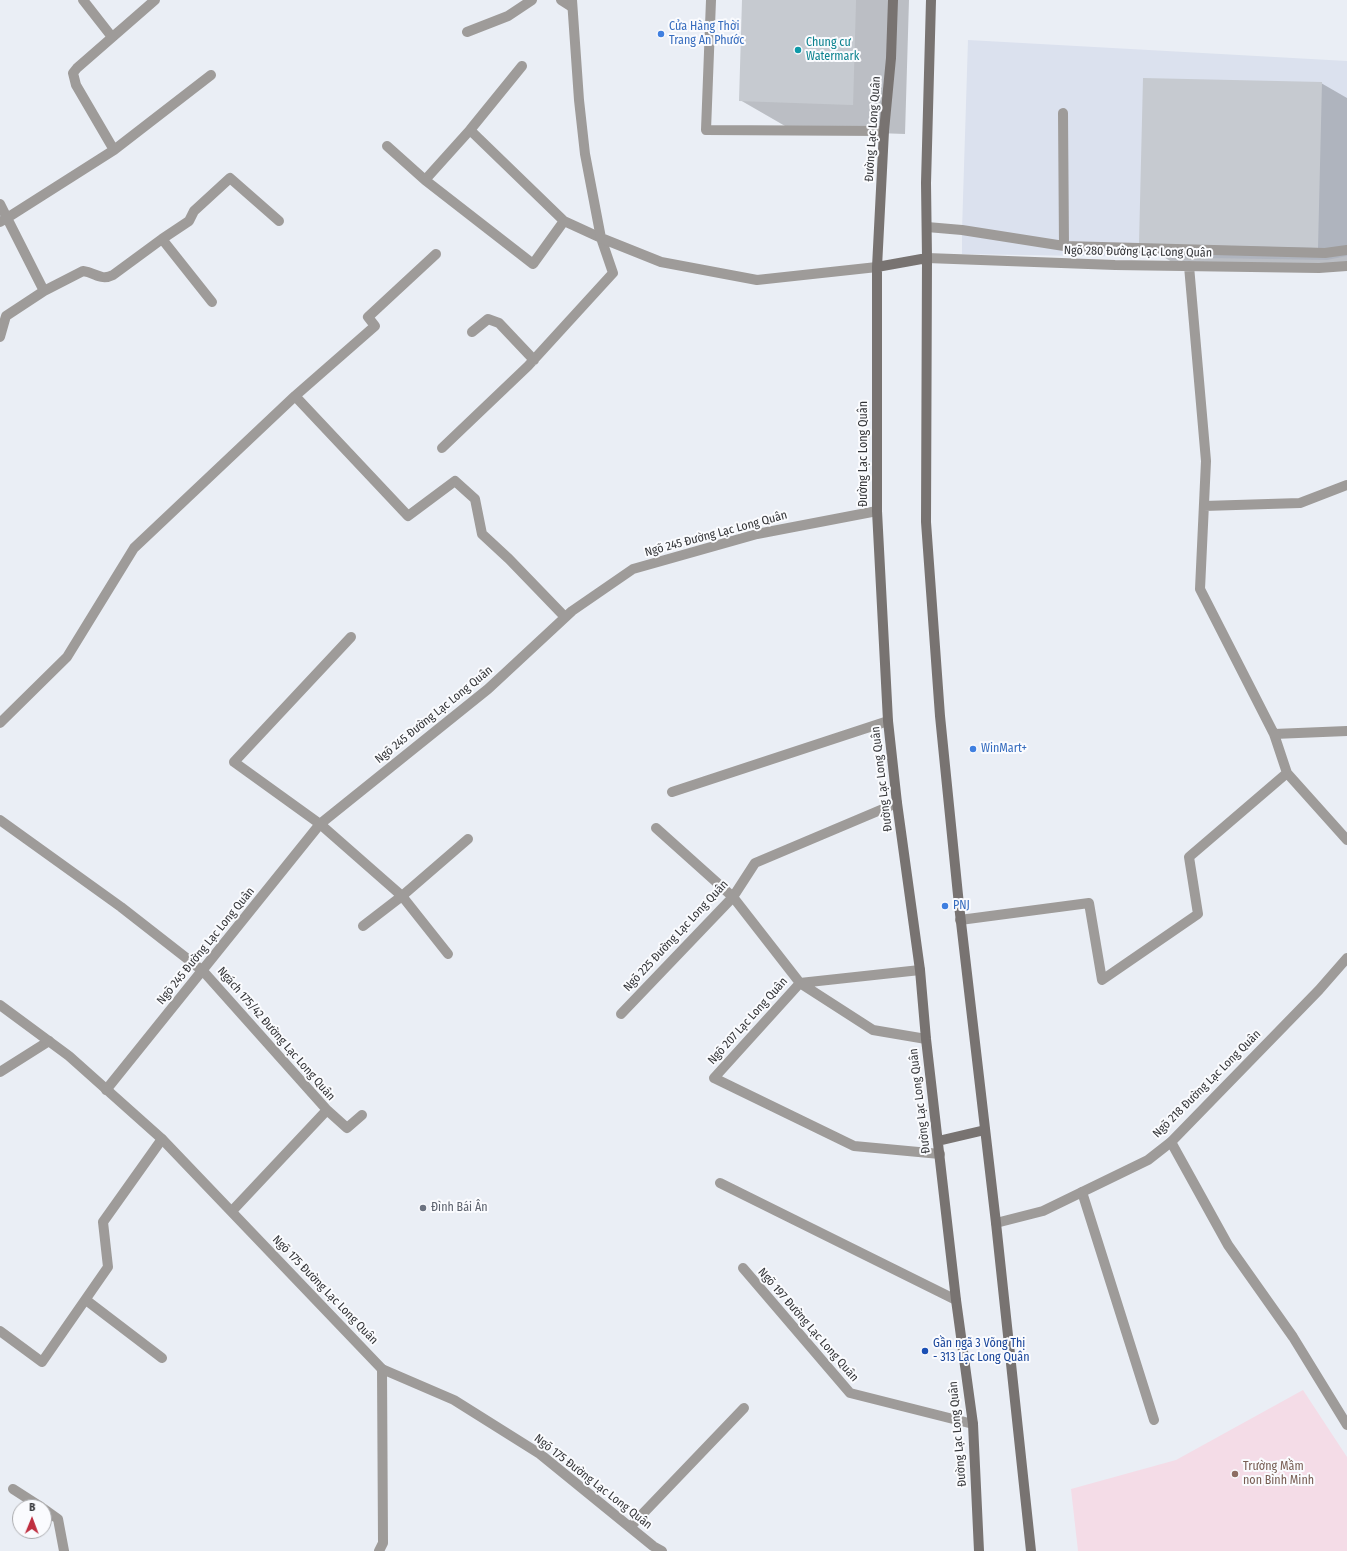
<!DOCTYPE html>
<html>
<head>
<meta charset="utf-8">
<style>
  body { margin:0 }
  #map { position:relative; width:1347px; height:1551px; overflow:hidden; background:#eaeef5; font-family:"Fira Sans Condensed",sans-serif }
  canvas { display:block }
  .north { position:absolute; left:12px; top:1499px; width:40px; height:40px; box-sizing:border-box; background:#fafbfe; border:1px solid #abacaf; border-radius:50%; rotate:1deg; font-size:11px; font-weight:700; line-height:16px; text-align:center; color:#343538 }
  .north::after { content:''; display:block; margin:auto; width:14px; height:18px; background:#bf2f40; clip-path:polygon(50% 0,100% 100%,50% 72%,0 100%) }
</style>
</head>
<body>
<div id="map">
<canvas width="1347" height="1551"></canvas>
<div class="north">B</div>
</div>
<script>
const g = document.querySelector('canvas').getContext('2d');
g.lineJoin = 'round';
function fill(path, color) { g.fillStyle = color; g.fill(path, 'evenodd'); }
function strokePath(path, color, width, dash) { g.strokeStyle = color; g.lineWidth = width; g.lineCap = dash ? 'butt' : 'round'; g.setLineDash(dash || []); g.stroke(path); }
function write(font, color, halo, rows, align = 'center') {
  g.font = font + ' "Fira Sans Condensed",sans-serif'; g.lineWidth = 4; g.setLineDash([]); g.textBaseline = 'middle'; g.strokeStyle = halo; g.fillStyle = color; for (const [text, x, y, turn = 0] of rows) {
    g.save(); g.translate(x, y); g.rotate((+turn || 0) * Math.PI / 180); g.textAlign = isNaN(turn) ? turn : align; if (halo) g.strokeText(text, 0, 0); g.fillText(text, 0, 0); g.restore();
  }
}
const built = new Path2D(`
  M968 40 1347 61V256L1327 260 962 254V230Z`);
const industrial = new Path2D(`
  M1303 1390 1347 1457V1551H1078L1071 1489 1176 1460Z`);
const shadow = new Path2D(`
  M743 0H909L905 134 792 130 740 100Z
  M1321 83 1347 98V269L1177 265 1140 243Z`);
const building = new Path2D(`
  M742 0H856L853 105 739 101Z
  M1143 78 1322 82 1318 248 1139 244Z`);
const lane = new Path2D(`
  M83 0 112 37
  M561 0 572 7
  M711 0 706 130 884 131
  M467 32 508 16 532 0
  M1063 113 1064 246
  M387 146 425 180 533 264 564 221
  M114 150 76 85 73 73 77 68 155 0
  M425 180 470 130 522 66
  M0 204 7 218 0 222
  M927 227 962 230 1064 246 1325 253 1347 250
  M162 239 212 302
  M927 258 1115 265 1319 268 1347 266
  M1189 266 1206 461 1200 589 1274 734 1287 773 1347 840
  M44 291 7 218 114 150 211 75
  M472 332 488 319 499 323 534 360
  M0 337 6 316 44 291 83 271C96 273 101 281 113 275L162 239 189 221 194 211 230 178 279 221
  M295 396 408 516 455 481 475 499 482 534 509 559 565 617
  M442 448 528 366 613 273 601 238 564 221 470 130
  M1204 506 1300 503 1347 485
  M351 637 234 762 320 824 402 896 448 954
  M0 723 67 657 134 548 295 396 375 326 368 317 436 254
  M1274 734 1347 731
  M672 792 888 721
  M0 820 121 907 203 971 327 1110 232 1211
  M656 828 733 897 800 983 873 1030 926 1039
  M960 920 1089 903 1102 980 1198 914 1189 857 1287 773
  M363 926 402 896 468 839
  M920 970 800 983 714 1078 854 1146 940 1154
  M621 1014 733 897 755 863 897 803
  M0 1072 49 1041
  M106 1090 320 824 488 689 572 611 633 569 757 534 877 511
  M327 1110 347 1128 362 1115
  M1171 1142 1228 1245 1293 1337 1347 1425
  M720 1183 956 1300
  M1082 1192 1154 1420
  M743 1268 850 1393 973 1424
  M86 1300 162 1358
  M0 1331 42 1362 108 1267 103 1222 162 1139
  M13 1489 41 1507
  M44 1509 58 1519 64 1551
  M630 1527 744 1408
  M379 1551 383 1543 382 1369`);
const street = new Path2D(`
  M572 0 579 100 585 154 601 238 661 262 757 280 877 267
  M0 1005 69 1056 162 1139 382 1369 454 1400 540 1454 653 1546 662 1551
  M996 1223 1043 1211 1148 1160 1171 1142 1319 990 1347 958`);
const secondary = new Path2D(`
  M893 0 891 58 884 131 877 267V511L888 721 897 803 920 970 926 1039 956 1300 973 1424 979 1551
  M931 0 926 183 927 258 926 522 940 716 959 905 996 1223 1031 1551
  M877 267 927 258
  M938 1141 985 1130`);
const markers = [
  [661,34,4,"#3f7fe0"],
  [798,50,4,"#0f9aa8"],
  [973,749,4,"#3f7fe0"],
  [945,906,4,"#3f7fe0"],
  [423,1208,4,"#6b7280"],
  [925,1351,4,"#1a4fb4"],
  [1235,1474,4,"#8d6e63"]
];
const shopNames = [
  ["Cửa Hàng Thời",669,27],
  ["Trang An Phước",669,41],
  ["WinMart+",981,749],
  ["PNJ",953,906]
];
const cultureNames = [
  ["Chung cư",806,43],
  ["Watermark",806,57]
];
const streetNames = [
  ["Đường Lạc Long Quân",873,129,-86],
  ["Ngõ 280 Đường Lạc Long Quân",1138,252,1],
  ["Đường Lạc Long Quân",864,454,-90],
  ["Ngõ 245 Đường Lạc Long Quân",716,534,-15],
  ["Ngõ 245 Đường Lạc Long Quân",434,715,-39],
  ["Đường Lạc Long Quân",882,779,-97],
  ["Ngõ 225 Đường Lạc Long Quân",676,936,-47],
  ["Ngõ 245 Đường Lạc Long Quân",206,946,-51],
  ["Ngõ 207 Lạc Long Quân",748,1021,-48],
  ["Ngách 175/42 Đường Lạc Long Quân",276,1034,49],
  ["Ngõ 218 Đường Lạc Long Quân",1207,1084,-45],
  ["Đường Lạc Long Quân",920,1101,-97],
  ["Ngõ 175 Đường Lạc Long Quân",325,1290,46],
  ["Ngõ 197 Đường Lạc Long Quân",808,1325,49],
  ["Đường Lạc Long Quân",958,1434,-95],
  ["Ngõ 175 Đường Lạc Long Quân",593,1482,38]
];
const worshipNames = [
  ["Đình Bái Ân",431,1208]
];
const transitNames = [
  ["Gần ngã 3 Võng Thị",933,1344],
  ["- 313 Lạc Long Quân",933,1358]
];
const educationNames = [
  ["Trường Mầm",1243,1467],
  ["non Bình Minh",1243,1481]
];
fill(built, '#dbe1ee');
fill(industrial, '#f4dce7');
fill(shadow, '#0003');
fill(building, '#c6cad0');
strokePath(lane, '#9e9b99', 10);
strokePath(street, '#9e9b99', 10);
strokePath(secondary, '#787371', 10);
for (const [x, y, r, color] of markers) { const dot = new Path2D(); dot.arc(x, y, r, 0, 2 * Math.PI); g.fillStyle = color; g.fill(dot); strokePath(dot, '#fafbfe', 1.5); }
write('12px', '#366cbe', '#fafbfe', shopNames, 'left');
write('12px', '#0d838f', '#fafbfe', cultureNames, 'left');
write('12px', '#343538', '#fafbfe', streetNames);
write('12px', '#5b616d', '#fafbfe', worshipNames, 'left');
write('12px', '#164399', '#fafbfe', transitNames, 'left');
write('12px', '#785e54', '#fafbfe', educationNames, 'left');
</script>
</body>
</html>
